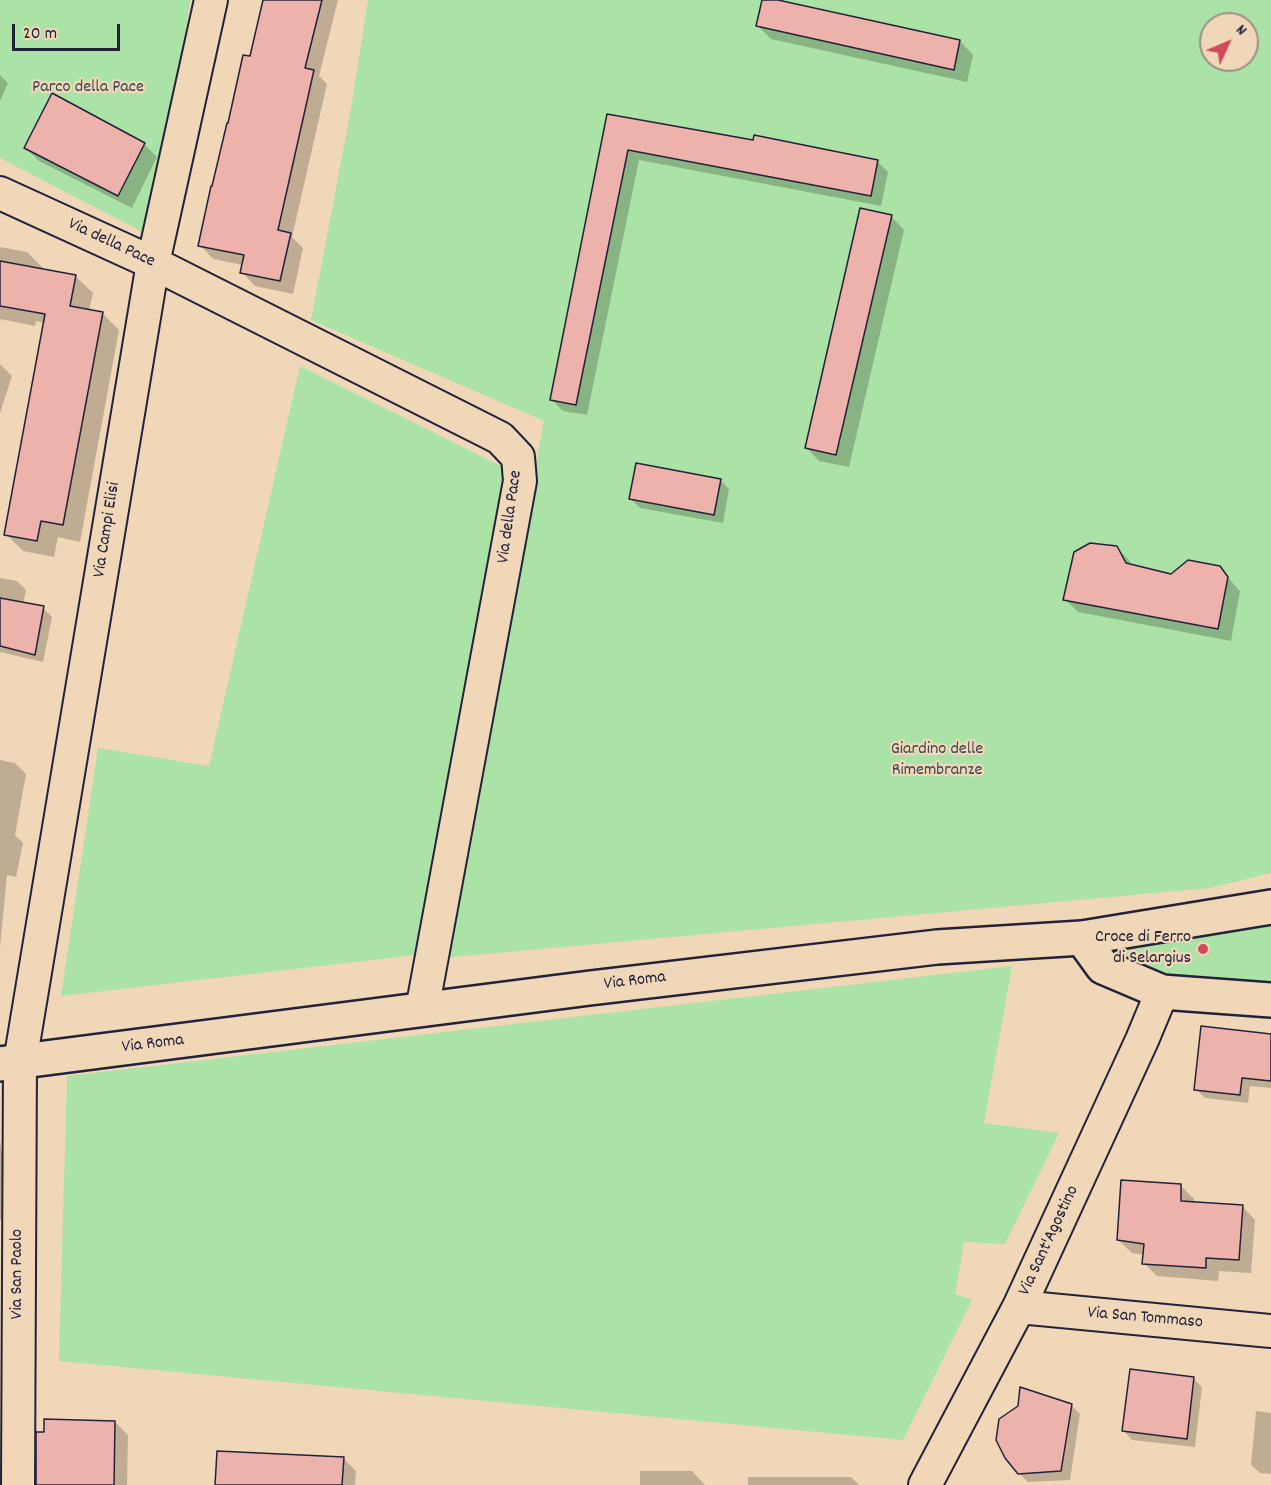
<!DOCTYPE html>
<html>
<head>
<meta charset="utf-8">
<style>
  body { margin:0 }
  #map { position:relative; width:1271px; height:1485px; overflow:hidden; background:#f0d7b8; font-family:Dekko,sans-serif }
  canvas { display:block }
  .north { position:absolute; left:1199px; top:12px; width:60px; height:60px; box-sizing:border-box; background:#f0d7b8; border:2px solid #9e8f86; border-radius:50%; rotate:46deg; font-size:16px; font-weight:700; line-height:24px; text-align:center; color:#22223b }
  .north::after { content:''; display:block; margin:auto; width:21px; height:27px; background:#d1495b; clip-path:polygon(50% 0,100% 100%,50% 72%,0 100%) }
  .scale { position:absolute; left:12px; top:24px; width:108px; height:27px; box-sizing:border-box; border:3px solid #22223b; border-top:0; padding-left:8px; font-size:18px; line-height:21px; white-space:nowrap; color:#22223b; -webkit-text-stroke:4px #f0d7b8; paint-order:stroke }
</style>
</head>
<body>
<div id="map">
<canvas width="1271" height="1485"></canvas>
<div class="north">N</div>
<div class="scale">20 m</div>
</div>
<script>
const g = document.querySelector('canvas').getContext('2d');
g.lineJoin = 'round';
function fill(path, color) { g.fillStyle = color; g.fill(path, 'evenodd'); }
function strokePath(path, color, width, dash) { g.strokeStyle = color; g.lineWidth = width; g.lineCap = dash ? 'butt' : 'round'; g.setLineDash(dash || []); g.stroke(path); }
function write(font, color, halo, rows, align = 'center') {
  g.font = font + ' Dekko,sans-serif'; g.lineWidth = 4.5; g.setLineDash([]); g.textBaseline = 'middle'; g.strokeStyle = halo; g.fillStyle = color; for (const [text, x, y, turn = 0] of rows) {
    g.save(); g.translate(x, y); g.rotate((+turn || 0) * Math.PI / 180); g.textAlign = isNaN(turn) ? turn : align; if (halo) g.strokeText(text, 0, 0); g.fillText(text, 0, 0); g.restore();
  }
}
const green = new Path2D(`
  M0 0H190L158 240 0 158Z
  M368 0H1271V873L1210 888 442 958 544 421 311 320 351 109ZM1211 24H1247V60H1211Z
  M300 366 509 470 424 954 61 996 98 748 209 766Z
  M1271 923V992L1127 971 1118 949Z
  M1012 966 984 1123 1059 1133 1005 1244 964 1242 955 1294 972 1300 903 1440 59 1361 67 1076Z`);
const shadow = new Path2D(`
  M264 0H338L319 76 327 84 292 237 303 248 293 294 255 286 242 272 243 265 213 259 200 245 251 58Z
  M763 0H771L960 41 973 55 967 82 771 39 758 26Z
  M0 75 8 83 0 101Z
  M52 95 144 144 157 157 132 208 39 161 26 148Z
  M608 116 877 161 888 172 881 206 639 160 587 415 563 411 552 400Z
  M891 216 904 230 849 467 819 461 806 447Z
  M0 247 27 252 44 269 75 276 93 293 89 311 102 313 119 330 80 542 58 537 54 557 23 551 6 534 45 323 36 321 35 326 0 319Z
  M0 364 12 376 0 413Z
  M720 480 729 489 723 523 640 508 631 499Z
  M1116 547 1129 560 1132 566 1171 576 1219 568 1240 591 1231 641 1078 612 1065 599Z
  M0 578 17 581 26 590 23 604 43 608 52 617 43 662 0 652Z
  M0 760 15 763 26 774 15 835 23 843 16 877 7 875 0 948Z
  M1271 1035V1088L1250 1086 1248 1103 1205 1098 1196 1089Z
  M0 1140 11 1218 0 1220Z
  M1181 1186 1194 1199V1203L1242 1206 1255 1220 1251 1273 1219 1271 1218 1281 1157 1276 1144 1263 1145 1255 1132 1253 1118 1240Z
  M1193 1378 1202 1387 1195 1447 1132 1440 1124 1431Z
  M1071 1405 1080 1414 1070 1480 1028 1482 1019 1473Z
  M1256 1411 1271 1413V1474L1260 1473 1251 1465Z
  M115 1422 128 1435 127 1485H38Z
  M0 1435 13 1448V1485H0Z
  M343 1458 356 1471 355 1485H217Z
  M640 1471H692L705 1485H640Z
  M748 1477H851L859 1485H748Z`);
const building = new Path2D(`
  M263 0H322L305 68 314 70 278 230 291 233 280 281 240 273 244 255 198 246 211 186H212L227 123H228L243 55 250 56Z
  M762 0H778L960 40 954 70 756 26Z
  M52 93 145 143 118 196 24 148Z
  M607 114 753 140 754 135 878 160 871 196 628 150 576 405 550 400Z
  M860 208 892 215 836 455 805 448Z
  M0 261 76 275 70 306 103 312 63 525 41 521 37 541 4 535 45 314 0 306Z
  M636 463 721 479 714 515 629 499Z
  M1090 543 1117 546 1126 563 1171 574 1188 560 1220 566 1228 577 1218 629 1063 600 1074 552Z
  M0 598 44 606 35 655 0 646Z
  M1201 1026 1271 1034V1081L1242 1078 1240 1095 1194 1090Z
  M1121 1180 1181 1184V1201L1243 1205 1239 1260 1206 1258V1268L1142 1264 1144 1244 1117 1240Z
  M1130 1369 1194 1377 1187 1439 1122 1431Z
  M1020 1387 1072 1404 1061 1471 1018 1474 1005 1458 996 1440 999 1419 1018 1406Z
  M44 1419 115 1421 114 1485H36V1432H44Z
  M217 1451 344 1457 342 1485H215Z`);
const minor = new Path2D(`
  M0 193 153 263 500 438 518 457 520 481 422 1010
  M1019 1307 1271 1331
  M18 1485 20 1062 153 263 211 0
  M925 1485 1019 1307 1142 1040 1162 992`);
const tertiary = new Path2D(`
  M1082 938 1103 967 1162 992 1271 1000`);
const secondary = new Path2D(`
  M0 1064 590 988 937 947 1082 938 1271 907`);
const markers = [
  [1203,949,6,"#d1495b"]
];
const parkNames = [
  ["Parco della Pace",88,89],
  ["Giardino delle",937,751],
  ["Rimembranze",937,772]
];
const streetNames = [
  ["Via della Pace",111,244,25],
  ["Via della Pace",511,517,-82],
  ["Via Campi Elisi",108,530,-81],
  ["Via Roma",635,982,-7],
  ["Via Roma",153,1045,-7],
  ["Via Sant'Agostino",1050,1241,-65],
  ["Via San Paolo",19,1274,-90],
  ["Via San Tommaso",1145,1319,5]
];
const poiNames = [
  ["Croce di Ferro",1191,939],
  ["di Selargius",1191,960]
];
fill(green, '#abe2a5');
fill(shadow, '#0003');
fill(building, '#edb2ab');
strokePath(building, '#22223b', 1.5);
strokePath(minor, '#22223b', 36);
strokePath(tertiary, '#22223b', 38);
strokePath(secondary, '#22223b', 38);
strokePath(minor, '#f0d7b8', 32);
strokePath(tertiary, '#f0d7b8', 33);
strokePath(secondary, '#f0d7b8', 33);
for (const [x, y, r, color] of markers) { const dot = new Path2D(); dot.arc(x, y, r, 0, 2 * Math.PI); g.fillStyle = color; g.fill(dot); strokePath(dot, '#f0d7b8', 2); }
write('18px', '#3d4850', '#f0d7b8', parkNames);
write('18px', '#22223b', '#f0d7b8', streetNames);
write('18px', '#22223b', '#f0d7b8', poiNames, 'right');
</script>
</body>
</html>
